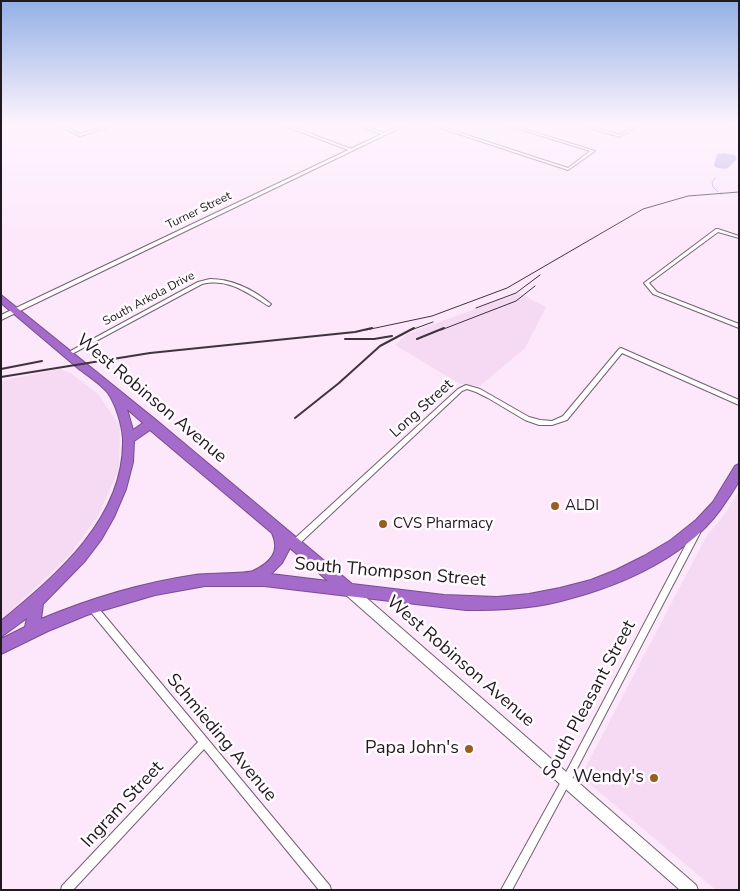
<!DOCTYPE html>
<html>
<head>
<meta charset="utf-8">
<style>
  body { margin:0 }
  #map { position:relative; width:740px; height:891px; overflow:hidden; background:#fde7fb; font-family:"Nunito Sans",sans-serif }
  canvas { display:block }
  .frame { position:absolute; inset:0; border:2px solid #211920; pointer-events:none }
</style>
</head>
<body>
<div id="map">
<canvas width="740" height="891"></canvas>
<div class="frame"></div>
</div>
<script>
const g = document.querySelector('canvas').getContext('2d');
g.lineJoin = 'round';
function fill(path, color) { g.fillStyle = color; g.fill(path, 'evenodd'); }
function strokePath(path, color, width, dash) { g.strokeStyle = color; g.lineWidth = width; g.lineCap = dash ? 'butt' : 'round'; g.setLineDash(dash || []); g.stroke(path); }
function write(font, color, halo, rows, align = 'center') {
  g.font = font + ' "Nunito Sans",sans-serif'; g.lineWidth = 5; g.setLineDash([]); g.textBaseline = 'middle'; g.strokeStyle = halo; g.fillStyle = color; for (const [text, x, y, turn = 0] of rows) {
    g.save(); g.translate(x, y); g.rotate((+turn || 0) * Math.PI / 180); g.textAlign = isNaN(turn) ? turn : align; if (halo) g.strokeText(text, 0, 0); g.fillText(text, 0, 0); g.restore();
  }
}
const built = new Path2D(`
  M519 293 546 307 525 348 480 386 460 384 395 345 407 334Z
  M60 369 71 373 98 394 120 426 119 469 98 516 68 557 1 620V381Z
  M739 490V890H716L587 782 582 774 706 537 727 511Z`);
const water = new Path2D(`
  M724 153 735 155 737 159C728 167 730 171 715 167L714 165 717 154Z`);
const stream = new Path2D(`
  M715 178 712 182 713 187 718 192
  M721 193 722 195`);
const street = new Path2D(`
  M55 124H59L80 134 113 124H118L80 136Z
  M280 124H285L354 150 351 151Z
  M354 124H359L387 134 384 135Z
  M428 124H433L568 168 590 151 503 124H508L595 151 568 170Z
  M577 124H582L620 135 635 124H639L620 137Z
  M724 124H730L739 126V128Z
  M716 229H718L739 236V238L718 232 649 283 657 292 739 324V328L653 294 644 283Z
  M210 279C232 279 254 290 271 304L269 306 267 305C246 292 228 278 202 284L70 355 68 356 65 354 198 282Z
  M621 348 739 400V405L622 353 567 420 552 425H539L525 420 488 398 476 392 467 389 462 391 298 545 295 546 292 545 291 543 292 541 458 389 466 385 480 389 529 417 540 420 552 421 563 416 619 349Z
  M696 530 699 531 700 533 699 535 569 784 512 890H501L563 778 693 531Z
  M92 603 95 604 330 886 331 890H319L204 749 73 890H61L62 886 198 742 89 610 88 607 89 604Z`);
const secondary = new Path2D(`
  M403 124H408L1 320V315Z
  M350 586 354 587 696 885 698 890H680L346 595 345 591 346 587Z`);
const highway = new Path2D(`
  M1 295 156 420 352 584 444 595 497 597 529 594 560 588 591 580 616 570 644 556 671 540 696 520 713 502 735 466 739 464C739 469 740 475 739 480 737 486 731 494 727 500 693 555 622 586 561 601 530 609 498 610 466 610L264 586H205L155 595 87 615 48 631 1 654V639L25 627 27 618 1 637V621C57 575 125 518 123 439 122 424 116 405 108 393 101 384 88 376 79 369 53 347 27 325 1 303ZM127 409 143 423 133 430ZM150 430 272 533C281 552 270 563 253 571 247 574 207 573 195 575 142 583 91 598 41 619L43 604 85 561 101 540 114 517 126 489 133 462 134 441ZM290 548 328 581 271 574 282 563Z`);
const railFar1 = new Path2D(`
  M476 308 516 293 540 275
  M366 330 432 316 507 288 643 209 688 196 739 192
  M411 330 433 322
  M441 330 516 301 535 286`);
const rail = new Path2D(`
  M345 339H374L392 336
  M417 339 444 328
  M1 369 42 361
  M1 377 150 353 355 332 372 328
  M295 418 339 383 380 346 414 328`);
const markers = [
  [555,506,5,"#9a5d20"],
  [383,524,5,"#9a5d20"],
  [469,749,5,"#9a5d20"],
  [654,778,5,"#9a5d20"]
];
const farStreetnames = [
  ["Turner Street",199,211,-26],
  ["South Arkola Drive",149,299,-28]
];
const streetNames = [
  ["Long Street",422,409,-42]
];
const poiNames = [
  ["ALDI",565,506],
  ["CVS Pharmacy",393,524]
];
const nearStreetnames = [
  ["West Robinson Avenue",151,399,40],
  ["South Thompson Street",390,573,5],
  ["West Robinson Avenue",460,662,41],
  ["South Pleasant Street",590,700,-62],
  ["Schmieding Avenue",221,738,50],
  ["Ingram Street",123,805,-47]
];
const nearPoinames = [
  ["Papa John's",459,749],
  ["Wendy's",644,778]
];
fill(built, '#f6daf3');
fill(water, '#b4aae4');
strokePath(stream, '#b4aae4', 1);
strokePath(street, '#736071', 2);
strokePath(secondary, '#736071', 2);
strokePath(highway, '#774e8f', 2);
fill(street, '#fff');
fill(secondary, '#fff');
fill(highway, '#a56bcb');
strokePath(railFar1, '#3e343c', 1);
strokePath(rail, '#3e343c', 2);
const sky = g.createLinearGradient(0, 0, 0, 249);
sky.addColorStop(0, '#93b0e6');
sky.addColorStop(0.5, '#fef4fd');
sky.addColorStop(1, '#fef4fd00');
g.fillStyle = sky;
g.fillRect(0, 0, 740, 249);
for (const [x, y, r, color] of markers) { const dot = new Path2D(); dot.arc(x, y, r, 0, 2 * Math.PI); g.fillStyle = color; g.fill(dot); strokePath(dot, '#fffbff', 2); }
write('12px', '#211920', '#fffbff', farStreetnames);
write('15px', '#211920', '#fffbff', streetNames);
write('15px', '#211920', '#fffbff', poiNames, 'left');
write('18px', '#211920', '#fffbff', nearStreetnames);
write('18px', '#211920', '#fffbff', nearPoinames, 'right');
</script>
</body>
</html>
